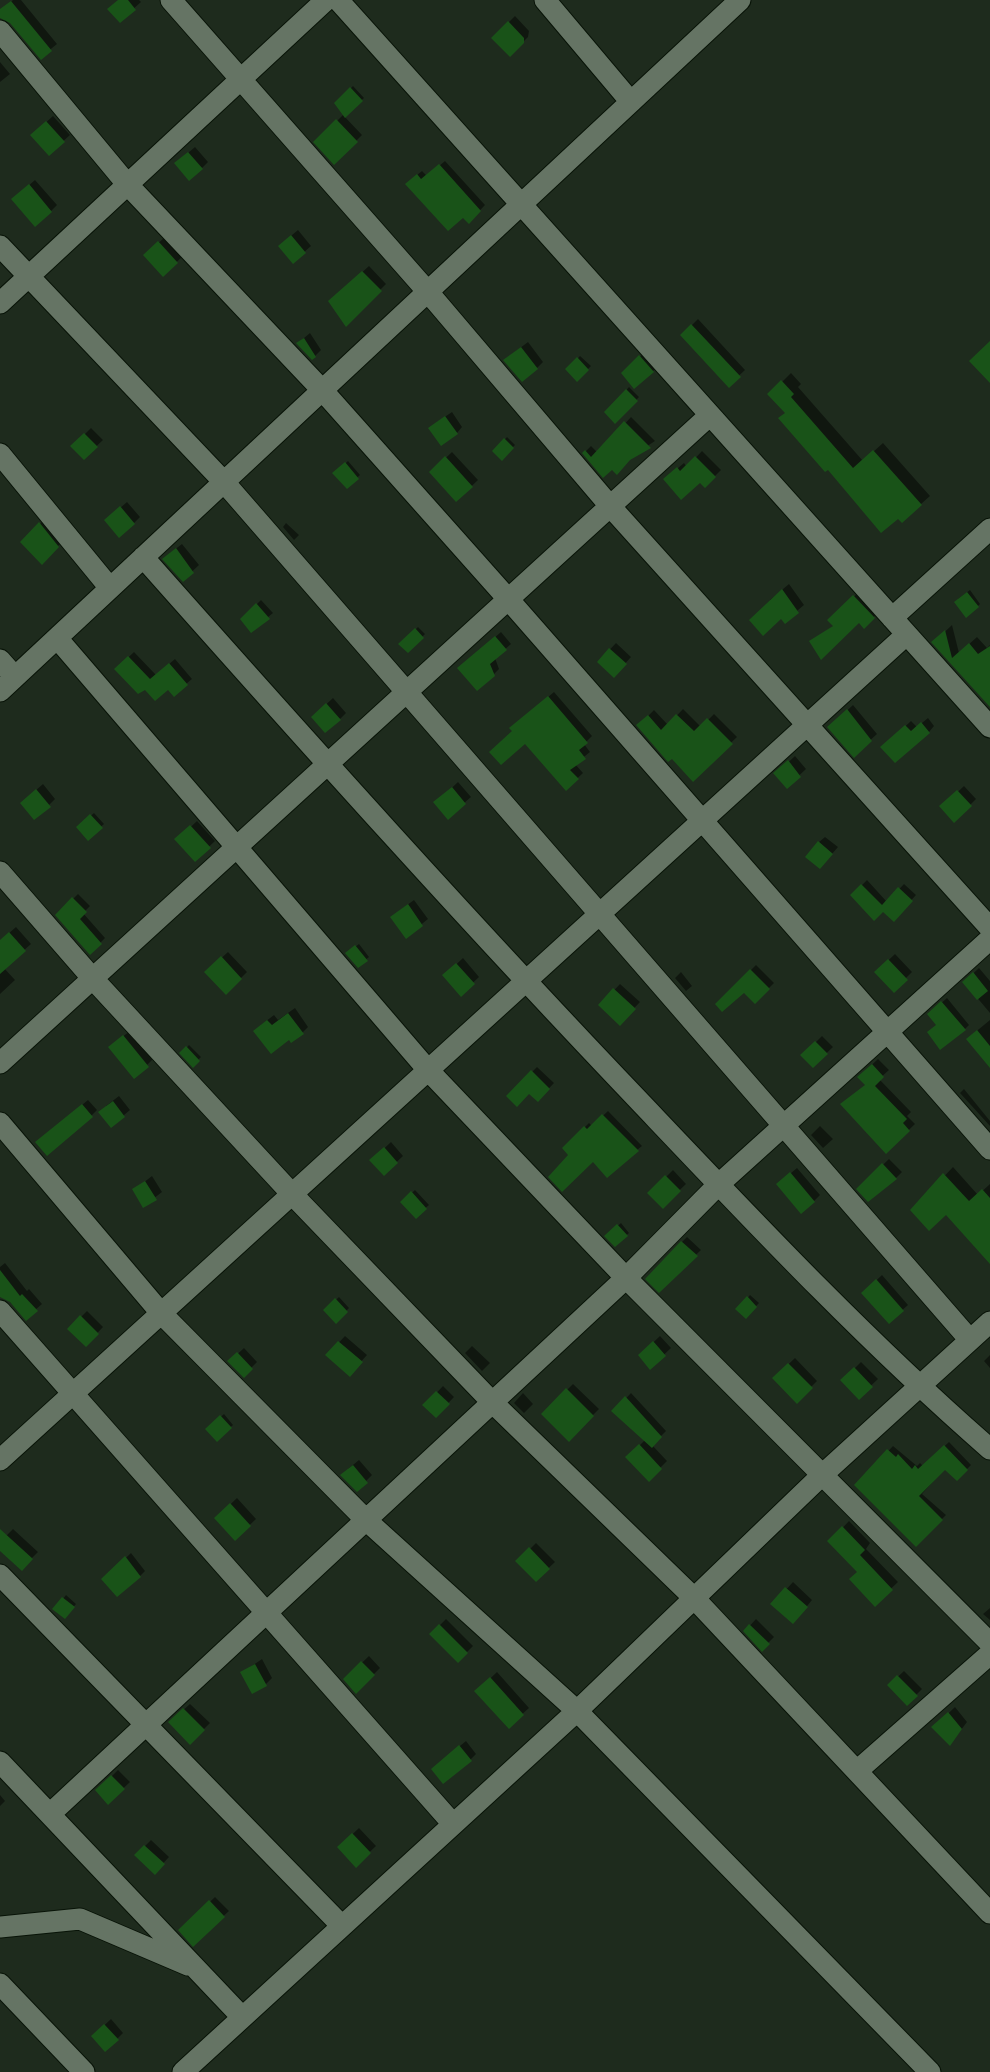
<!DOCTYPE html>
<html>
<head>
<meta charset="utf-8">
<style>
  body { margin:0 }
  canvas { display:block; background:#1e2b1d }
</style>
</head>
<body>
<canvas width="990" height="2072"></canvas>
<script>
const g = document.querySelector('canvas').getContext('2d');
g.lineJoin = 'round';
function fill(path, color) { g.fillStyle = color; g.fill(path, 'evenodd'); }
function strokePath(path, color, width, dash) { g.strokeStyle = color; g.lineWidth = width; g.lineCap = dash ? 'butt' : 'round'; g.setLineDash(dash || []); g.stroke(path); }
const shadow = new Path2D(`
  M13 0H21L57 44 41 57 11 21 0 15V11Z
  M119 0H139L141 2 120 21Z
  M515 16 529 31 528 37 510 55 493 38Z
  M0 62 10 74 0 82Z
  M353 86 364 98 344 116 362 135 334 163 316 142 344 114 336 103Z
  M53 116 70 135 49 154 32 135Z
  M195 147 208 162 202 168 182 158Z
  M445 161 485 205 469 222 412 179 422 171 427 176Z
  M35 180 57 205 51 211 20 193Z
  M298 230 311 246 293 262 286 240Z
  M165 237 183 256 163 275 145 255Z
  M369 266 386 284 346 324 336 296Z
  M698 319 745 370 729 385 682 335Z
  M310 333 321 350 315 356 298 343Z
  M528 342 543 362 537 368 512 354Z
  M645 352 658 366 653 371 623 373Z
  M580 356 591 366 577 380 567 369Z
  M791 373 801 384 798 387 863 461 883 443 930 496 902 521 770 394Z
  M629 387 639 397 615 422 606 412Z
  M452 412 462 427 457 433 437 422Z
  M631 417 655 441 603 475 584 453 591 446 598 453Z
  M91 428 103 440 84 458 73 446Z
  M507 437 515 445 502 458 494 451Z
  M702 451 721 470 705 486 700 481 672 473 684 463 687 467Z
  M452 452 478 480 457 500 431 472Z
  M348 461 360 475 347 487 335 473Z
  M127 502 140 517 134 523 113 514Z
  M46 518 64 540 42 562 22 542Z
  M286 523 299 535 294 540 283 527Z
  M182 544 199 565 183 580 170 553Z
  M789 584 804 605 785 621 770 600Z
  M970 590 980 604 978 606 958 599Z
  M859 592 878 613 864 626 859 621 811 641 835 625 829 620Z
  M261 600 273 613 251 631 242 619Z
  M952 625 959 653 977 637 987 648 990 645V684L977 690 934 642Z
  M418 627 425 634 408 651 401 644Z
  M501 632 511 644 495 658 499 669 494 674 465 663Z
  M616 643 631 657 614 676 599 661Z
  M134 652 156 675 175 659 192 679 186 684 169 688H146L116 669Z
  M554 692 592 736 584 744 590 752 575 764 583 773 566 789 514 731 517 723Z
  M333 698 346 713 340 719 319 711Z
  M853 705 877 734 854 755 829 727Z
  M683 709 701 727 714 714 737 737 693 779 639 725 654 710 668 725Z
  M928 718 934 726 929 732 883 747 911 721 917 727Z
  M795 756 806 769 787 787 776 774Z
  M458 782 471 797 448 817 442 797Z
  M43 784 55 799 49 805 28 797Z
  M964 786 976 799 955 820 942 807Z
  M94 813 104 824 88 838 78 827Z
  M197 821 215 841 195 860 177 840Z
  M825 837 838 847 826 861 819 842Z
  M867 880 887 902 904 884 916 895 894 919 883 910 852 895Z
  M78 894 90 906 83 913 105 938 90 953 57 915Z
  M414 900 428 919 407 936 399 911Z
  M16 927 31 944 4 968 15 980 0 994V941Z
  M359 944 369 957 358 966 347 953Z
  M228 952 247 972 226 993 206 972Z
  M895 954 912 972 894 990 876 972Z
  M463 958 479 977 461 994 444 976Z
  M756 965 774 983 755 1002 744 991 717 1004Z
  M979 968 990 981V1013L964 982Z
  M681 972 692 986 686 991 675 978Z
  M620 984 640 1002 620 1023 600 1005Z
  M947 998 969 1025 965 1029 938 1025 929 1014Z
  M295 1008 308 1027 302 1033 261 1025 274 1015 278 1020Z
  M990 1020V1053L973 1034Z
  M130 1031 153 1059 147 1065 117 1041Z
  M822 1036 833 1047 813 1066 803 1055Z
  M189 1045 201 1057 193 1065 182 1053Z
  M878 1059 889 1070 879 1079 911 1112 907 1116 915 1124 886 1152 867 1084 859 1077Z
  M537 1067 554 1083 538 1100 529 1092 508 1096Z
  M964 1089 990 1121V1126L960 1093Z
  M119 1096 130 1110 111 1126 106 1106Z
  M88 1100 97 1110 91 1116 44 1136Z
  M608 1111 642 1146 637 1150 593 1159 570 1155 564 1148 589 1123 592 1126Z
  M820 1126 833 1139 823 1148 811 1135Z
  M391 1142 403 1156 384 1174 372 1160Z
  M889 1159 902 1172 896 1178 858 1189Z
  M953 1167 978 1195 990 1184V1262L946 1213 912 1210Z
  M797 1168 820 1195 814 1201 785 1178Z
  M673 1170 686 1184 663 1206 650 1193Z
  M152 1176 162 1192 144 1206 134 1190Z
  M415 1190 429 1205 416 1216 402 1202Z
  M621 1223 629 1233 615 1245 606 1236Z
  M687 1237 701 1250 659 1290 665 1259Z
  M5 1263 27 1291 29 1289 42 1304 26 1318 0 1292V1267Z
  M882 1275 908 1305 890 1321 863 1293Z
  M750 1295 759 1303 746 1317 738 1309Z
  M339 1297 349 1308 336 1321 325 1310Z
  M87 1311 103 1327 86 1345 69 1329Z
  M345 1336 367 1355 349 1375 327 1355Z
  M660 1336 671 1348 651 1367 640 1355Z
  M472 1346 490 1363 482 1371 465 1353Z
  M244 1348 257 1362 245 1374 230 1361Z
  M990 1355V1368L984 1361Z
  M795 1358 817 1381 797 1401 774 1378Z
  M861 1362 878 1379 859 1397 843 1380Z
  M573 1384 599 1409 569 1439 543 1414Z
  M443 1386 454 1397 436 1416 425 1405Z
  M523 1393 533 1404 524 1413 514 1403Z
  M631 1393 666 1431 652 1445 667 1461 649 1479 628 1457 645 1440 614 1411Z
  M224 1414 233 1425 217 1439 207 1429Z
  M949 1442 971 1465 957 1479 946 1467 922 1494 946 1515 916 1545 856 1485 893 1446 917 1466 920 1463 923 1466Z
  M359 1460 372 1475 366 1481 348 1469Z
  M237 1498 256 1519 235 1539 216 1518Z
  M849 1521 870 1543 866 1549 898 1582 875 1604 859 1572 830 1541Z
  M13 1529 38 1552 22 1568 0 1549V1542Z
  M536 1543 555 1562 536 1580 518 1561Z
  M131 1553 145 1571 140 1576 104 1579Z
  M793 1582 812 1600 799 1616 773 1604Z
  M66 1595 76 1604 65 1617 55 1609Z
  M990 1608V1620L983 1614Z
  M446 1619 473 1646 458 1661 431 1634Z
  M756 1619 774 1637 762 1649 745 1631Z
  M369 1656 380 1668 356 1692 345 1679Z
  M262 1659 272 1678 266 1684 243 1672Z
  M904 1671 922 1689 907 1704 889 1685Z
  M497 1672 529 1708 509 1726 477 1691Z
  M190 1704 210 1723 190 1743 170 1722Z
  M955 1707 967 1722 955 1738 934 1727Z
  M466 1741 476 1754 470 1760 439 1763Z
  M118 1770 130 1782 108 1803 97 1791Z
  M0 1795 5 1801 0 1806Z
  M359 1828 376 1846 356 1865 339 1847Z
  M151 1840 169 1857 155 1872 136 1855Z
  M215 1897 229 1911 193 1944 180 1930Z
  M111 2019 123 2033 106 2050 93 2036Z`);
const building = new Path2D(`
  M118 0H128L136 10 120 23 107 9Z
  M11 1 52 51 41 60 10 23 0 18V9Z
  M508 21 524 38V43L510 57 491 38Z
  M350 87 363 101 345 118 334 103Z
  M336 119 358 142 334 165 313 142Z
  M46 121 65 142 49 156 30 135Z
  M188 152 203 169 189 181 174 163Z
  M439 164 481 211 469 224 463 218 448 231 405 184 417 174 421 179Z
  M29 184 52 212 35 227 11 199Z
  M291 235 306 253 293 264 278 246Z
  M158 241 178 263 163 277 143 255Z
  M362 271 382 291 346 327 328 301Z
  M691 324 741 377 729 388 680 335Z
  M304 338 316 357 312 360 296 343Z
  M990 341V383L969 361Z
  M521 347 538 369 522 382 503 360Z
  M639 355 654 372 634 389 621 373Z
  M577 357 589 370 577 382 565 369Z
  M781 380 794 394 791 397 853 468 873 450 922 505 902 523 898 519 881 533 828 470 825 472 778 418 785 413 767 394Z
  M626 389 638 401 615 424 604 412Z
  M445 416 458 434 441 446 428 428Z
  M624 421 651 448 630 460 617 475 612 470 603 478 582 453 585 450 591 457Z
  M84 433 98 447 84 460 70 446Z
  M504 438 514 448 502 461 492 451Z
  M445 456 473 487 456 502 429 472Z
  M695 456 716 477 705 488 700 483 681 500 663 479 677 467 680 471Z
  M345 462 359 479 347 489 332 473Z
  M120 506 135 524 119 538 104 520Z
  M39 522 59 547 42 565 20 542Z
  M176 548 194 573 183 582 162 559Z
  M782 589 799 613 785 624 781 619 763 636 749 620Z
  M967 592 979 607 966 618 954 602Z
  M853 595 875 618 864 629 859 623 821 660 809 641 833 626 827 620Z
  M256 603 270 619 251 633 240 619Z
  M415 628 424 638 408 653 398 644Z
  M945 630 952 658 969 643 978 654 990 646V707L931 642Z
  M495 636 507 650 490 664 495 676 477 691 457 668Z
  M609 648 627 664 614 678 597 662Z
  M128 656 150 679 169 663 188 685 174 697 168 690 155 701 145 690 138 694 114 669Z
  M548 696 588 743 579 750 586 759 570 770 579 779 566 791 525 744 501 765 489 752 512 731 509 728Z
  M326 703 341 720 325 733 311 717Z
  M847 709 872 741 854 758 827 727Z
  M676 714 694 731 707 718 733 744 693 782 672 759 668 762 636 725 648 715 661 730Z
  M921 722 930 733 895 763 880 747 905 725 911 731Z
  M788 760 801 777 787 789 773 773Z
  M452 787 466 804 448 820 433 802Z
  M36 789 51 807 34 820 20 803Z
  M957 790 972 806 954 823 939 806Z
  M90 814 103 828 88 841 76 827Z
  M190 825 211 848 195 862 174 839Z
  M818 841 833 854 820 869 805 857Z
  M861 884 882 905 898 887 913 901 894 922 883 912 874 921 850 895Z
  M72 897 87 912 80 919 102 944 90 955 55 915Z
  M408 904 423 926 406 939 390 917Z
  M9 932 26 951 0 974V940Z
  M355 945 368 961 358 968 345 953Z
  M221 956 242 979 226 995 204 972Z
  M888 959 908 980 894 993 874 972Z
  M456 963 475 984 461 997 442 975Z
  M750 969 770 989 755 1004 744 993 722 1012 715 1004Z
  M973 972 988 991 977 1000 962 982Z
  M613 988 636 1009 620 1026 598 1005Z
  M941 1001 966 1030 940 1050 927 1032 936 1025 927 1014Z
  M288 1013 304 1034 291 1043 289 1040 271 1054 253 1031 267 1020 272 1025Z
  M977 1030 990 1046V1068L966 1039Z
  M123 1035 149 1067 134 1079 108 1047Z
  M815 1041 828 1054 813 1068 800 1055Z
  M186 1046 200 1061 193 1068 179 1053Z
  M872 1064 884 1077 875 1086 907 1119 903 1123 910 1131 886 1154 840 1104 865 1085 857 1077Z
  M531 1070 550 1089 538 1102 529 1094 517 1107 506 1096Z
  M113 1101 125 1117 111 1128 98 1112Z
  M82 1104 93 1117 47 1156 35 1142Z
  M602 1114 639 1151 607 1178 593 1162 562 1192 548 1177 568 1155 562 1148 584 1126 587 1129Z
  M384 1147 398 1163 384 1176 369 1160Z
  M882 1163 897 1179 868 1202 856 1189Z
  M790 1172 815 1202 801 1214 776 1184Z
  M943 1173 969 1201 982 1189 990 1198V1264L946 1215 929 1231 910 1210Z
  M665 1175 681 1191 663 1209 647 1193Z
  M145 1181 157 1200 143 1208 132 1189Z
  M411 1191 427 1209 416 1219 400 1202Z
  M617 1224 628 1236 615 1247 604 1236Z
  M681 1241 698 1256 659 1293 645 1279Z
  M0 1270 20 1296 22 1294 38 1311 26 1321 10 1302 0 1297Z
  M876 1279 904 1311 889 1324 861 1293Z
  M747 1296 757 1307 746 1319 735 1309Z
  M335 1298 348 1312 336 1324 323 1310Z
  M80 1315 99 1334 86 1347 67 1329Z
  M338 1341 363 1362 350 1377 325 1355Z
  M653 1341 666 1356 650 1370 638 1355Z
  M237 1352 253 1369 244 1378 227 1361Z
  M788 1363 813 1388 797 1404 772 1378Z
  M854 1367 873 1387 859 1400 840 1380Z
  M566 1388 594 1416 569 1442 541 1414Z
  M436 1391 450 1404 436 1418 422 1405Z
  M625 1396 662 1437 652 1448 611 1411Z
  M220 1415 232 1428 217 1442 205 1429Z
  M639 1444 662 1469 649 1482 625 1457Z
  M944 1445 968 1470 957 1481 945 1470 919 1496 943 1520 916 1547 854 1485 887 1449 896 1457 898 1454 912 1469 915 1465 918 1469Z
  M353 1465 368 1483 357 1492 340 1475Z
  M230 1503 251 1526 235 1541 214 1518Z
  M842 1526 865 1550 860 1555 893 1590 875 1607 849 1579 857 1572 827 1541Z
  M0 1529 33 1559 22 1571 0 1551Z
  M529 1547 550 1569 536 1582 515 1561Z
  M125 1556 141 1577 117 1597 101 1579Z
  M785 1587 808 1607 793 1624 770 1604Z
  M62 1597 75 1607 65 1619 52 1609Z
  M439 1624 468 1653 458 1663 429 1634Z
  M749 1624 770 1644 762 1652 743 1631Z
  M361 1661 375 1675 356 1694 343 1679Z
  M255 1664 267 1686 252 1694 240 1672Z
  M897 1675 918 1696 907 1706 887 1685Z
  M490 1677 524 1715 509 1729 474 1691Z
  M183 1708 205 1730 190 1745 168 1722Z
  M948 1712 962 1729 950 1746 931 1727Z
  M459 1745 472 1761 443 1784 431 1769Z
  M111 1775 125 1789 108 1805 95 1790Z
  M352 1833 371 1853 356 1868 337 1847Z
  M144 1845 165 1864 155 1875 134 1855Z
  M209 1900 225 1917 193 1947 178 1930Z
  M104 2024 119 2040 105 2052 91 2036Z`);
const minor = new Path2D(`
  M171 0 428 292 610 506 990 928
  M338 0 990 727
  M545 0 631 102
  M0 31 127 184 323 391 509 600 990 1149
  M0 246 224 482 970 1340
  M0 303 326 0
  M0 454 110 588
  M143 557C307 742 472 926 643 1105 755 1223 867 1342 990 1449
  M892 618 990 529
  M57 638 428 1070 626 1278 990 1643
  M0 660 15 677
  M0 691 740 0
  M0 872 94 980 292 1194 492 1402 694 1598 990 1913
  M0 1063 709 416
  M0 1123 161 1313 366 1520 577 1711 930 2072
  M0 1311 453 1824
  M0 1460 906 635
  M0 1575 341 1925
  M0 1762 242 2017
  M857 1771 990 1654
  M50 1814 626 1278 718 1185 990 939
  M0 1927 80 1919 188 1965
  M0 1984 84 2072
  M183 2072 577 1711 821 1476 990 1322`);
fill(shadow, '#0007');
fill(building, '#195318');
strokePath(minor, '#081307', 23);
strokePath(minor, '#657464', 21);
</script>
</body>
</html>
